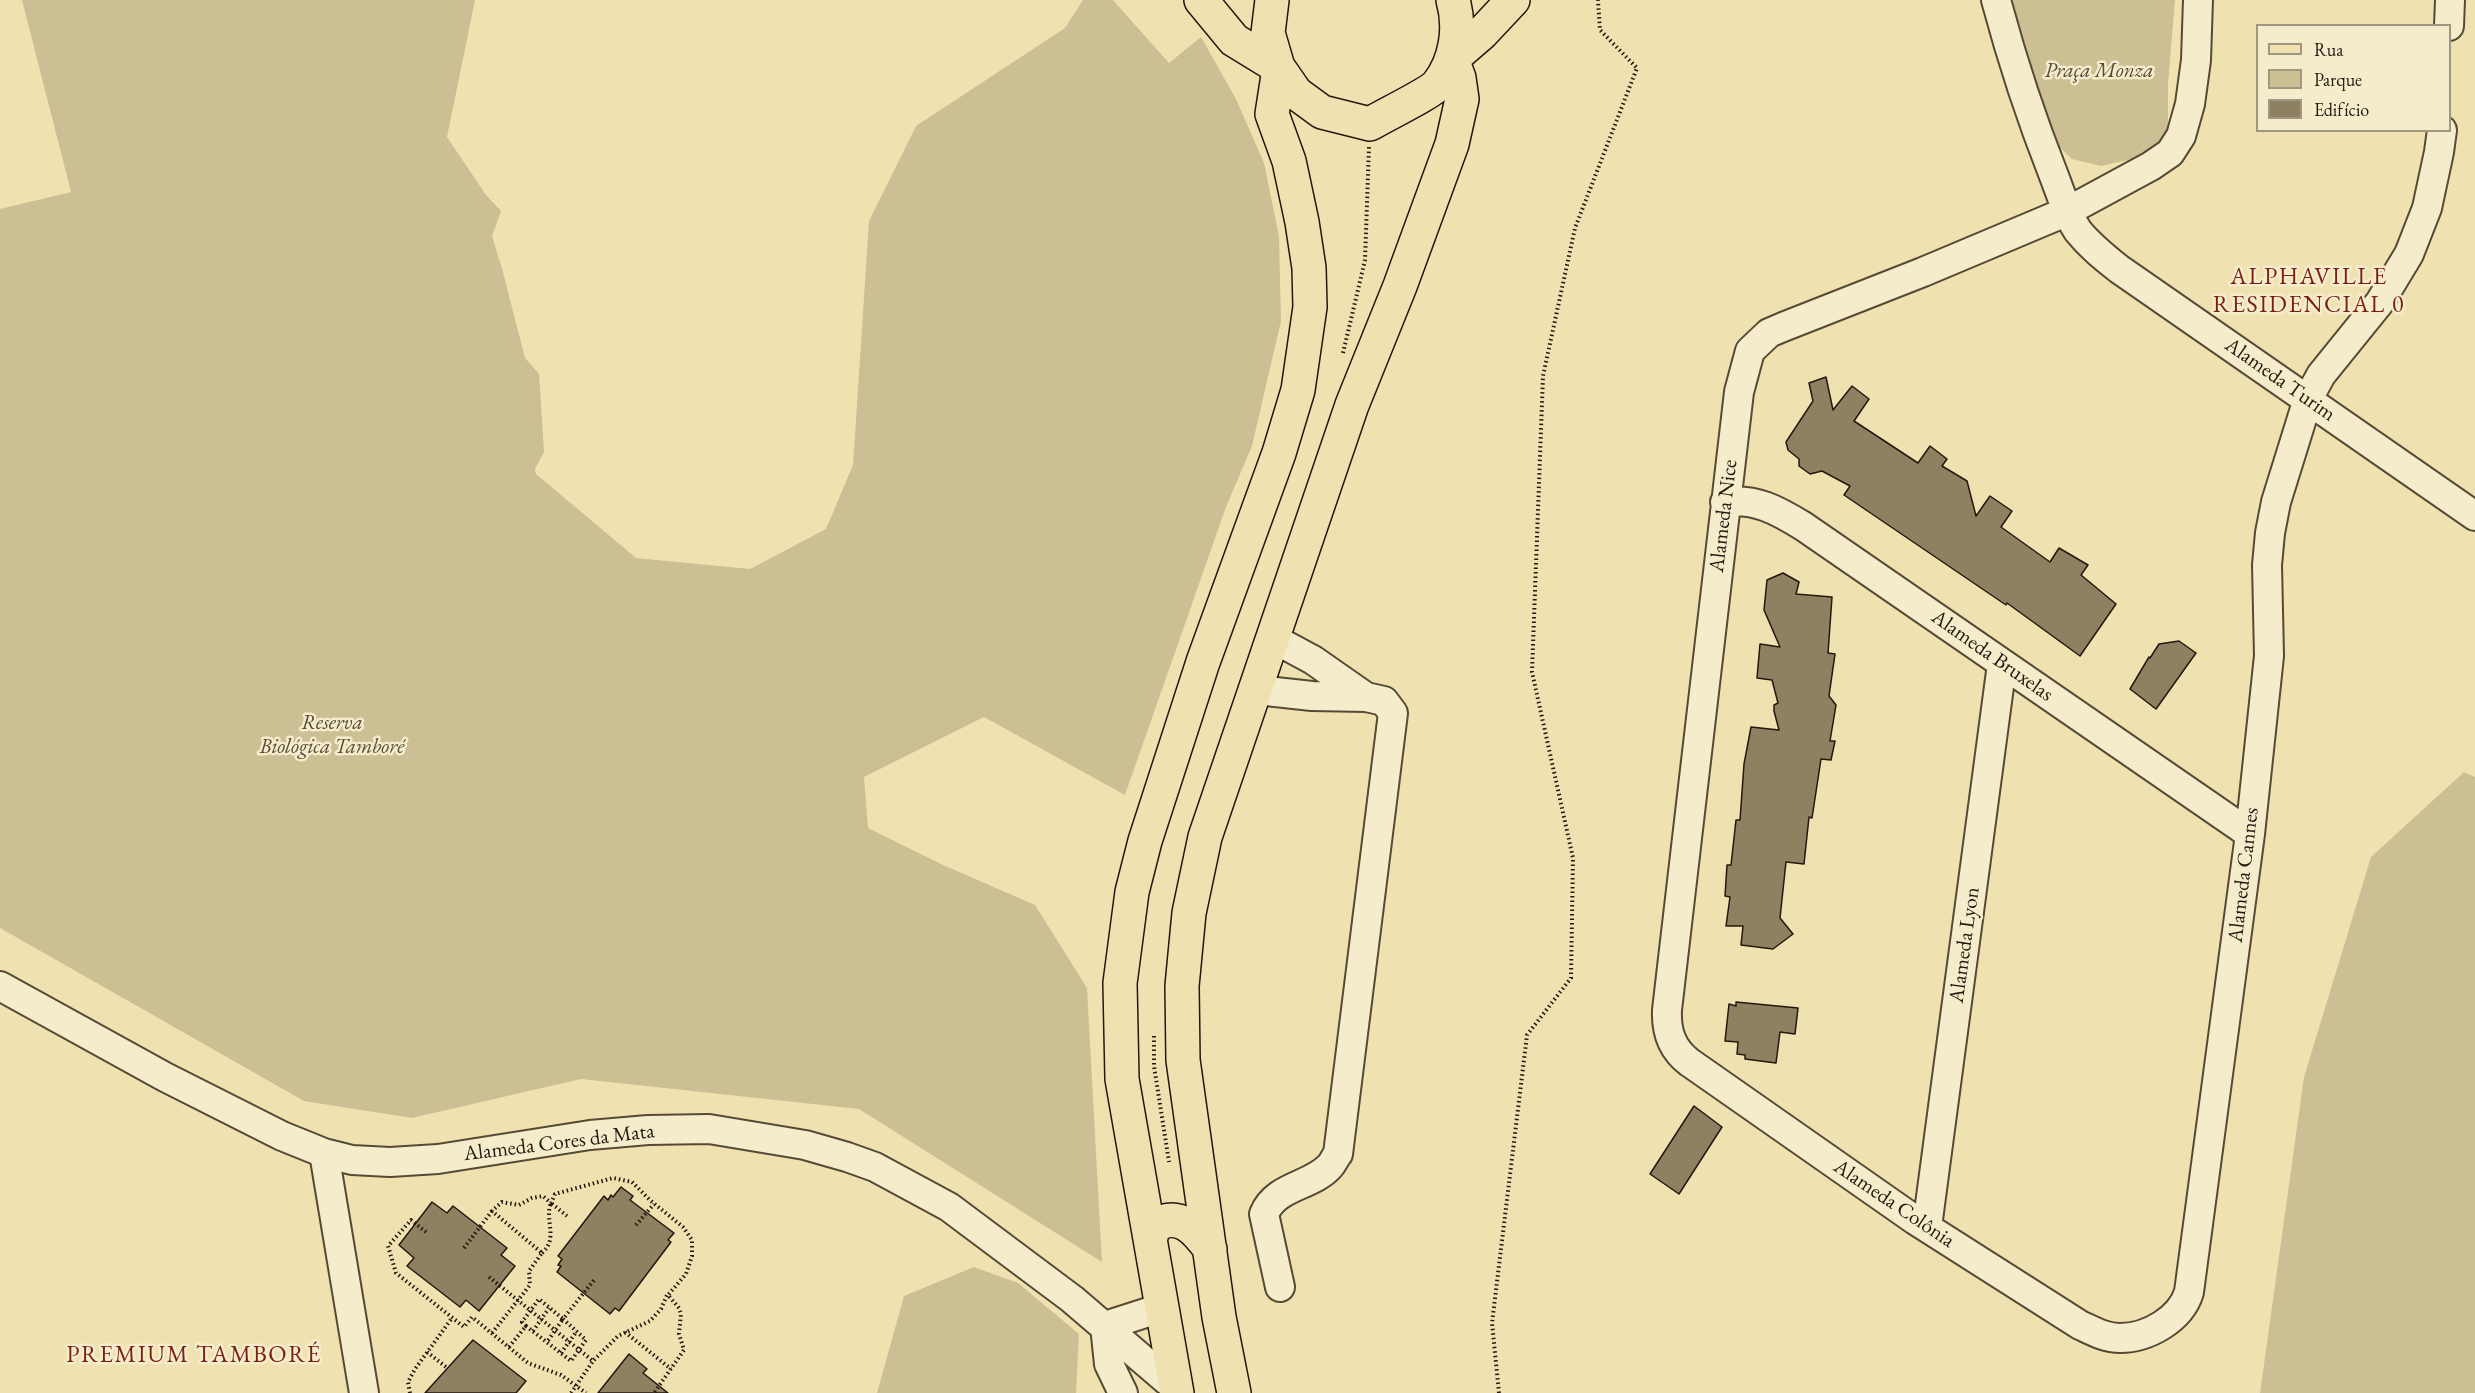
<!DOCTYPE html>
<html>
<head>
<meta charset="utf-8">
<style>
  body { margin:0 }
  #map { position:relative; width:2475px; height:1393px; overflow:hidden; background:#f0e2b0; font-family:"EB Garamond",serif }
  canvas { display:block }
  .legend { position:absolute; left:2256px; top:24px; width:195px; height:108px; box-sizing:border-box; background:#f5eccc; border:2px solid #a19780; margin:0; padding:8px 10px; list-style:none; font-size:18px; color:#23170e }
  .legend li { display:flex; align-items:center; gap:12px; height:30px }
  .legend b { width:30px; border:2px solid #a19780 }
</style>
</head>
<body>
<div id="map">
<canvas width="2475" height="1393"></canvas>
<ul class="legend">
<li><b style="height:8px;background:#f0e2b0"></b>Rua</li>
<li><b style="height:16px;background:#cdbf94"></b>Parque</li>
<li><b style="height:16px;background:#8e8162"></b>Edifício</li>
</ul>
</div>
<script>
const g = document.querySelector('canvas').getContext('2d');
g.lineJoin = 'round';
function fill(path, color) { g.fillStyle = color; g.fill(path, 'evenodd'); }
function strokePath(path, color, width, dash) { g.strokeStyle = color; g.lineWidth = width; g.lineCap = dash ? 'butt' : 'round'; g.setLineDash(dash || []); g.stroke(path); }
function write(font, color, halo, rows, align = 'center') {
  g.font = font + ' "EB Garamond",serif'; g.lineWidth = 5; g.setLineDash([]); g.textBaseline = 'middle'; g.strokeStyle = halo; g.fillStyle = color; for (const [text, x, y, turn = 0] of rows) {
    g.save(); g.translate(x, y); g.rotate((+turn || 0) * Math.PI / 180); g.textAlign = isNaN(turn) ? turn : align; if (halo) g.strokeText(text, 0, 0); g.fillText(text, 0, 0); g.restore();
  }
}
const green = new Path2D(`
  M22 0H475L447 137 486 195 501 211 492 236 503 272 525 358 539 374 544 452 535 469 536 474 636 558 750 569 826 529 853 465 869 221 916 126 1065 28 1083 0H1113L1169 63 1201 37 1236 99 1264 163 1279 236 1281 321 1252 446 1226 507 1125 795 984 717 864 777 868 828 943 865 1035 905 1087 988 1102 1262 859 1109 581 1079 412 1118 304 1101 0 928V209L71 192Z
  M2004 0H2175L2168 84V130L2154 149 2137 158 2101 166 2072 159 2055 143Z
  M2464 772 2475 777V1393H2260L2304 1077 2371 857Z
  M974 1267 1018 1283 1079 1334 1076 1393H877L904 1296Z`);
const building = new Path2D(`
  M1826 377 1833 410 1852 386 1869 399 1854 421 1918 463 1930 446 1947 459 1942 466 1967 481 1976 516 1990 496 2012 511 2001 527 2050 562 2059 548 2088 565 2081 575 2116 604 2080 656 2007 603 2006 605 1844 495 1850 486 1822 471 1810 474 1799 466V459L1788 450 1786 442 1813 401 1809 383Z
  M1783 573 1799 582 1796 594 1832 597 1828 653 1835 654 1829 696 1836 705 1830 741H1835L1831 760 1821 759 1812 818 1809 817 1804 864 1786 862 1780 918 1793 934 1773 949 1741 945 1743 926H1726L1730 897 1725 896 1727 865H1731L1736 820H1740L1744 764 1751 727 1779 730 1774 711V705L1778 703 1772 680 1757 678 1760 644 1780 647 1764 610 1767 580Z
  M2179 641 2196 653 2156 709 2130 689 2149 657 2150 658 2159 644Z
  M1736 1002 1798 1008 1795 1034 1780 1032 1776 1063 1745 1059V1055L1737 1054 1738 1042 1725 1041 1729 1004 1736 1006Z
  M1694 1106 1722 1127 1679 1194 1650 1174Z
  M621 1187 633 1196 630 1200 674 1233 668 1240 671 1242 619 1311 615 1308 610 1314 557 1272 561 1266 558 1265 562 1259 558 1256 604 1196 608 1200 611 1195 613 1197Z
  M432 1202 447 1213 453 1206 507 1248 501 1255 515 1266 479 1311 466 1300 460 1307 407 1266 414 1258 399 1245Z
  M473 1340 526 1381 516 1393H425Z
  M629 1354 647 1369 643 1373 668 1393H598Z`);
const path = new Path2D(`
  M1343 353 1365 260 1369 147
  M1154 1036V1066L1169 1162
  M636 1225 654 1204
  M426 1232 411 1220 388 1246 396 1273 464 1327 472 1317 528 1363 561 1375 586 1393
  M464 1248 492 1211
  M542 1253C559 1238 544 1220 551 1203L567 1216
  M489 1277 593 1361 618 1336 650 1321 661 1309 667 1295
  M526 1326 522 1322 539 1299 563 1319 547 1342
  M533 1331 549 1308
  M625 1332 671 1369
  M492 1333 530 1285 529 1271 542 1253 492 1211 502 1202 519 1205 532 1198 543 1196 551 1203 555 1194 613 1178 632 1182 651 1201 683 1227 692 1240V1256L686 1274 668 1295 679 1308 681 1314 679 1334 684 1350 654 1393
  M509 1347 526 1326 571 1361 586 1340 563 1319 594 1280
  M427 1352 446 1367
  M561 1353 577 1331
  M410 1393 408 1382 415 1369 452 1318
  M571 1393 593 1361
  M1499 1393 1492 1323 1527 1035 1571 978 1573 858 1532 672 1543 376 1575 228 1637 68 1600 30 1598 0`);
const minor = new Path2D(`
  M1996 0C2012 60 2031 118 2054 176 2061 194 2067 215 2078 231 2090 246 2104 257 2119 269L2475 516
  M2198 0 2196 60 2190 104 2181 136 2170 153 2151 166 2068 211 1923 272 1783 327 1769 333 1750 351 1739 392 1667 1010C1666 1032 1672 1049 1689 1062L1915 1220 2080 1325C2093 1331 2105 1338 2120 1338 2148 1338 2181 1319 2189 1292L2250 834 2269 656 2267 565 2270 533 2276 502 2308 399 2321 375 2380 302 2409 254 2427 208 2439 152 2442 130
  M2449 26 2450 0
  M1725 502C1755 498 1777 510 1803 526L2250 834
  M1274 639 1313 660 1366 697
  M1257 690 1312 696 1366 697 1384 701 1393 713 1338 1154C1335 1157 1333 1163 1330 1166 1311 1187 1276 1185 1264 1214L1280 1287
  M0 986 165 1077 282 1136 324 1153 352 1160 390 1162 438 1159 590 1135 648 1130 709 1129 805 1145 847 1157 875 1167 949 1207 1072 1299 1177 1389
  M324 1153 364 1393
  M1927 1227 2002 664
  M1105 1326 1109 1364 1123 1393
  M1105 1326 1161 1308`);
const major = new Path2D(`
  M1201 0 1234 40 1278 67
  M1272 0 1268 33 1278 67 1296 93 1322 112 1370 124C1383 116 1431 93 1438 84 1456 61 1461 28 1453 0
  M1453 58 1482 33 1513 0
  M1150 1239 1155 1225C1180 1211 1196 1230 1210 1249
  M1177 1393 1122 1079 1120 983 1132 892 1145 841 1203 662 1279 453 1298 390 1310 307 1309 268 1302 222 1289 161 1272 114 1279 69
  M1234 1393 1219 1317 1183 1060 1182 986 1189 913 1205 837 1352 405 1400 286 1452 144 1462 99 1459 78 1452 59`);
const parkNames = [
  ["Praça Monza",2099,71],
  ["Reserva",332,723],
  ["Biológica Tamboré",332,747]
];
const streetNames = [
  ["Alameda Turim",2280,380,35],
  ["Alameda Nice",1724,516,-83],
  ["Alameda Bruxelas",1992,656,35],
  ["Alameda Cannes",2244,875,-83],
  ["Alameda Lyon",1965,945,-82],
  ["Alameda Cores da Mata",559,1143,-7],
  ["Alameda Colônia",1894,1204,34]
];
const quarterNames = [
  ["ALPHAVILLE",2309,277],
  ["RESIDENCIAL 0",2309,305],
  ["PREMIUM TAMBORÉ",194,1355]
];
fill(green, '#cdbf94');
fill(building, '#8e8162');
strokePath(building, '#23170e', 1.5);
strokePath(minor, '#564a36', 32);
strokePath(major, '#23170e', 36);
strokePath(path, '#23170e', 4, [1.5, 3]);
strokePath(minor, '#f5eccc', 28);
strokePath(major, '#f0e2b0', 33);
write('italic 21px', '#564936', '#f5eccc', parkNames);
write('21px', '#23170e', '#f5eccc', streetNames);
g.letterSpacing = '1.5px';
write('24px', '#7a1f14', '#f5eccc', quarterNames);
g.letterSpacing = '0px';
</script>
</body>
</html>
